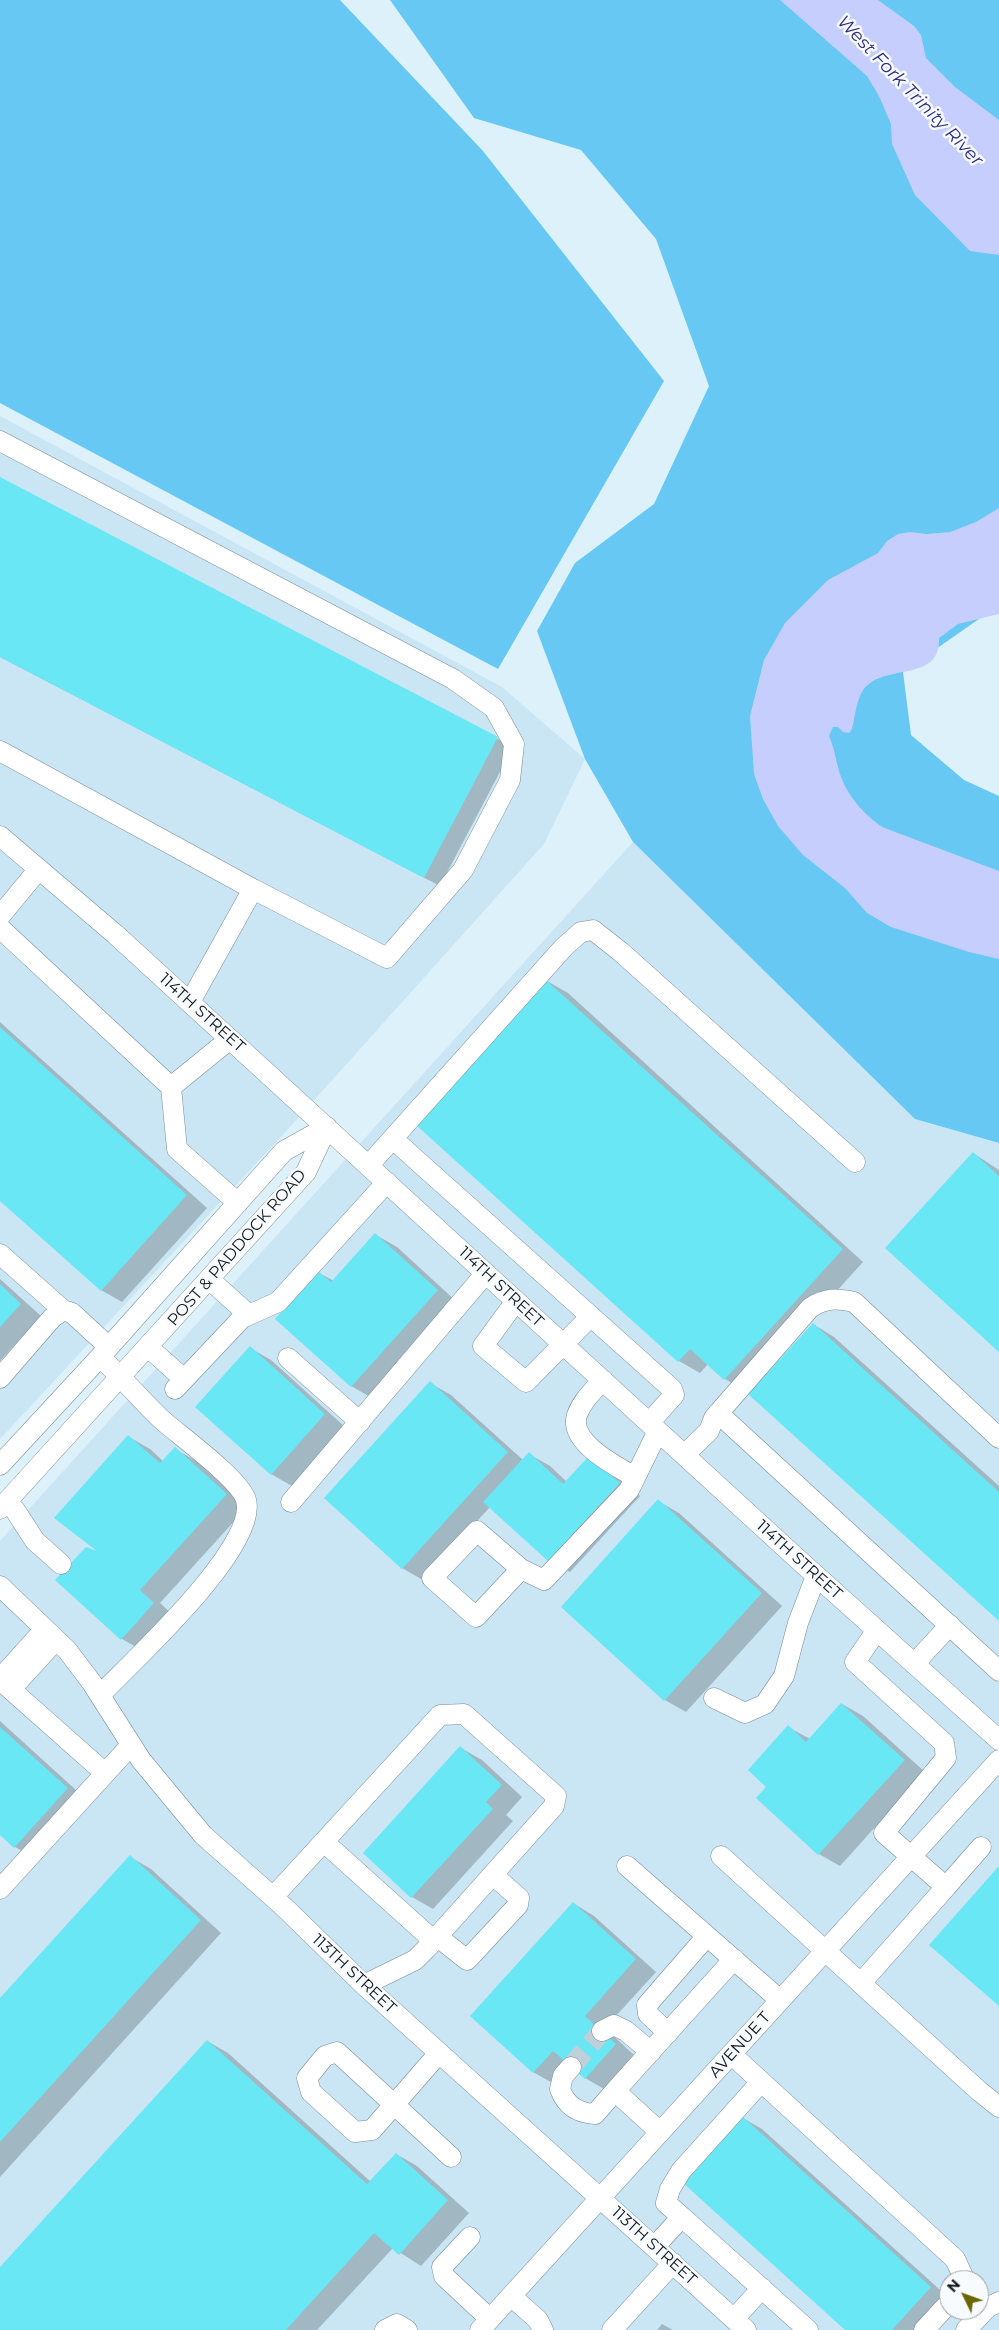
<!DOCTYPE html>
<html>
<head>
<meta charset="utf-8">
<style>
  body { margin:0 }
  #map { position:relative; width:999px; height:2330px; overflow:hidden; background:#ddf1fb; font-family:Montserrat,sans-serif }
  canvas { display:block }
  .north { position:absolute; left:939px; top:2270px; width:50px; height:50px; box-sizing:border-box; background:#f7fbfd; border:1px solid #9b9fa2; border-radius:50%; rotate:312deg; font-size:14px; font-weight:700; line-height:20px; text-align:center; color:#10161a }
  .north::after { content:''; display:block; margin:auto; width:18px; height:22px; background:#686701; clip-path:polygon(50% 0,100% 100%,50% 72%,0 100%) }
</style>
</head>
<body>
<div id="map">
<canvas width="999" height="2330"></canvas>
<div class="north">N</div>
</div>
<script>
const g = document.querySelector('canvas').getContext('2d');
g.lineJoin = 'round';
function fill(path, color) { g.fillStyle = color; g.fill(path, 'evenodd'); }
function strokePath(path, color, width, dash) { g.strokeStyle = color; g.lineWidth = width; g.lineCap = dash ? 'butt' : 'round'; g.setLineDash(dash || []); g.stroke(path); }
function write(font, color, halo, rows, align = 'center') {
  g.font = font + ' Montserrat,sans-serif'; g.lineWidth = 5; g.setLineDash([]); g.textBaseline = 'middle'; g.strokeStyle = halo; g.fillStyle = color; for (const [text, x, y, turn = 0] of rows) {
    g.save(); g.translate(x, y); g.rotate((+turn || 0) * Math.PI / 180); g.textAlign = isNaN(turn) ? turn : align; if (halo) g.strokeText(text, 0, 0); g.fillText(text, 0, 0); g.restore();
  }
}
const built = new Path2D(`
  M0 416 502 687 585 759 544 844 290 1127 0 1439Z
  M633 842 915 1119 999 1143V2330H0V1541ZM949 2280H979V2310H949Z`);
const green = new Path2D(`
  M0 0H340L483 151 664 381 498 669 0 403Z
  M390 0H999V605L903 672 911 735 964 780 999 796V1143L915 1119 633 842 585 759 537 631 575 563 654 504 709 386 656 239 581 150 474 118Z`);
const water = new Path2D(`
  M780 0H878L914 26 921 35 926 58 955 87 999 120V255L970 251 915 195 892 144 891 124 879 96 867 76Z
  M999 508V614L958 624 939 638C941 685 880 661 862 692 856 702 855 718 852 729L849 733 843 732 838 727H833L829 736C835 749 836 763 841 777 849 798 864 814 882 827L999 871V959L969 952 891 927 867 913 845 888 803 855 778 826 763 799 754 774 750 716 764 660 785 623 828 580 878 553 887 541 898 534 910 532 927 534 950 532 976 522Z`);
const shadow = new Path2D(`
  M0 479 513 747 440 886 0 657Z
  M547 981 568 993 863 1262 746 1391 725 1379 708 1364 700 1373 679 1361 417 1124Z
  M0 1022 207 1208 122 1302 101 1290 0 1199Z
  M973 1153 999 1170V1350Z
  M376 1235 397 1247 458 1303 372 1398 351 1386 319 1273 334 1281Z
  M0 1279 41 1316 0 1361Z
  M813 1324 834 1337 999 1486V1619Z
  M250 1348 271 1360 345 1427 292 1486 271 1474Z
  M430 1383 451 1395 523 1460 529 1454 550 1466 567 1482 611 1469 640 1496 570 1572 549 1560 490 1507 423 1580 402 1568Z
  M129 1437 150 1449 163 1461 175 1449 196 1461 247 1507 160 1603 174 1616 143 1651 122 1639 101 1554Z
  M658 1501 679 1513 782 1606 686 1712 665 1700 562 1607Z
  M842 1704 863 1716 925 1772 840 1866 819 1854 757 1798 768 1787 788 1727 810 1739Z
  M0 1721 88 1801 36 1859 15 1847 0 1833Z
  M461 1748 482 1760 522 1797 506 1815 513 1821 433 1909 412 1897Z
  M130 1857 151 1869 221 1933 0 2177V2000Z
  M573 1903 594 1916 656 1972 605 2028 636 2057 606 2090 585 2078 571 2065 554 2084 533 2072Z
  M207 2041 228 2053 371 2182 396 2154 417 2166 469 2213 421 2266 393 2248 317 2330H0V2269Z
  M741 2117 762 2129 949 2298 923 2330H847Z
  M662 2324 673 2330H657Z`);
const building = new Path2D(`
  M0 477 498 737 424 878 0 657Z
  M546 980 843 1249 724 1380 690 1349 678 1362 415 1124Z
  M0 1027 187 1195 101 1291 0 1201Z
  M973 1152 999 1176V1352L885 1248Z
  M375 1233 438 1290 351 1387 275 1319 318 1271 331 1282Z
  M0 1284 21 1304 0 1327Z
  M813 1323 999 1492V1621L748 1394Z
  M250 1346 325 1414 271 1475 195 1407Z
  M430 1381 508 1452 402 1569 324 1498Z
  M128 1435 160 1463 175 1447 227 1494 140 1590 154 1603 121 1640 55 1580 86 1547 97 1551 54 1518Z
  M529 1452 563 1484 589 1456 620 1483 548 1561 483 1502Z
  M658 1499 762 1593 664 1701 561 1607Z
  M841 1703 905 1760 818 1855 756 1798 766 1787 748 1770 788 1725 806 1742Z
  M0 1727 68 1788 14 1848 0 1835Z
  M460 1746 502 1785 486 1802 493 1809 411 1898 363 1853Z
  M130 1855 201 1920 0 2142V1998Z
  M999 1866V2006L929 1945Z
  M573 1902 636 1959 585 2016 616 2044 585 2079 553 2051 533 2073 470 2016Z
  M207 2040 367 2184 396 2153 448 2200 399 2255 374 2233 286 2330H0V2267Z
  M741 2115 931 2287 892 2330H845L681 2181Z`);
const minorTunnel = new Path2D(`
  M571 2067 602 2031`);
const minor = new Path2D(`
  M0 441 453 679 494 708 514 744 510 780 463 870 387 958 253 889
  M0 751 253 889 190 1002
  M0 836 115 934 801 1562 999 1740
  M0 916 39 869
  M0 928 171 1087 230 1039
  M171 1087 177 1149 238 1203
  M393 1139 672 1389 674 1395 649 1423
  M368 1166 564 947 581 932 593 930 621 952 855 1162
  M0 1254 63 1310
  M210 1280 249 1315
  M516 1301 483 1346 526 1382 591 1316
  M149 1348 184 1379
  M288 1358 360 1422
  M0 1378 52 1318 63 1310 72 1313 109 1347
  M603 1380C593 1391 582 1401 577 1415 568 1442 616 1466 635 1477
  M175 1389 242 1318 278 1302 387 1182
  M718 1413 999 1671
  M684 1455 709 1431 714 1418 810 1308C825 1298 836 1298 854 1302L999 1438
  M0 1465 100 1357 284 1151 327 1127
  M6 1502 15 1510 35 1541 61 1564
  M291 1502 486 1273
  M0 1509 306 1172 327 1127
  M521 1569 476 1617 432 1578 477 1531 521 1569 544 1580 629 1490 658 1431
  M0 1586 67 1650 92 1683 141 1760 203 1835 284 1907 364 1985 746 2330
  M914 1664 950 1625
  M0 1679 45 1629
  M0 1680 105 1773
  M11 1689 56 1640
  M100 1695C133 1661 259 1546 246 1500 240 1479 180 1436 161 1419 140 1399 122 1377 100 1357
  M714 1698 745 1713 765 1704 784 1676 798 1623 816 1576
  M324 1842 434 1941
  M721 1856 979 2091 999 2107
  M627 1866 780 2000
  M946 1887 981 1847
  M0 1889 131 1745
  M273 1897 440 1715 464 1714 556 1796 554 1806 427 1948 415 1960 364 1985
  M438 1937 467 1960 518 1905 519 1898 493 1875
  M861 1983 946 1887 884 1833 946 1758 944 1743 855 1662 877 1630
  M602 2031 614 2025 626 2031 651 2052
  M668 2033 648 2014 647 2005 707 1936
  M439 2053 372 2130 355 2132 311 2092 307 2078 325 2056 337 2052 451 2157
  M731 2054 955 2259 963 2276 962 2280
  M571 2067 563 2076 560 2089C566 2106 578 2113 595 2114L615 2091
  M660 2132 615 2091 734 1959
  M682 2217 666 2203 670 2189 681 2171 761 2082
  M470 2237 442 2267 444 2276 490 2319
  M655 2246 682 2217 808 2330
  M511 2296 538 2320 543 2330
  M734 2319 762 2288
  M385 2330 397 2324 407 2330
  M480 2330 999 1760
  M612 2330 673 2263
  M924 2330 949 2303
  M966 2330 988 2307 999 2302`);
const streetNames = [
  ["114TH STREET",202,1013,42],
  ["POST & PADDOCK ROAD",237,1248,-49],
  ["114TH STREET",501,1287,43],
  ["114TH STREET",799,1560,42],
  ["113TH STREET",354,1974,43],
  ["AVENUE T",740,2045,-48],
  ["113TH STREET",654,2246,42]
];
const waterNames = [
  ["West Fork Trinity River",910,91,46]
];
fill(built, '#cae5f3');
fill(green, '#66c8f3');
fill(water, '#c6cefe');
fill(shadow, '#0003');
fill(building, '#69e7f5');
strokePath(minorTunnel, '#bed0d9', 20, [20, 10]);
strokePath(minor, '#7a8c95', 21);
strokePath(minor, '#fff', 20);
write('16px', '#10161a', '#f7fbfd', streetNames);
write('italic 18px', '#2f2c84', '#f7fbfd', waterNames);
</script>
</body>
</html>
